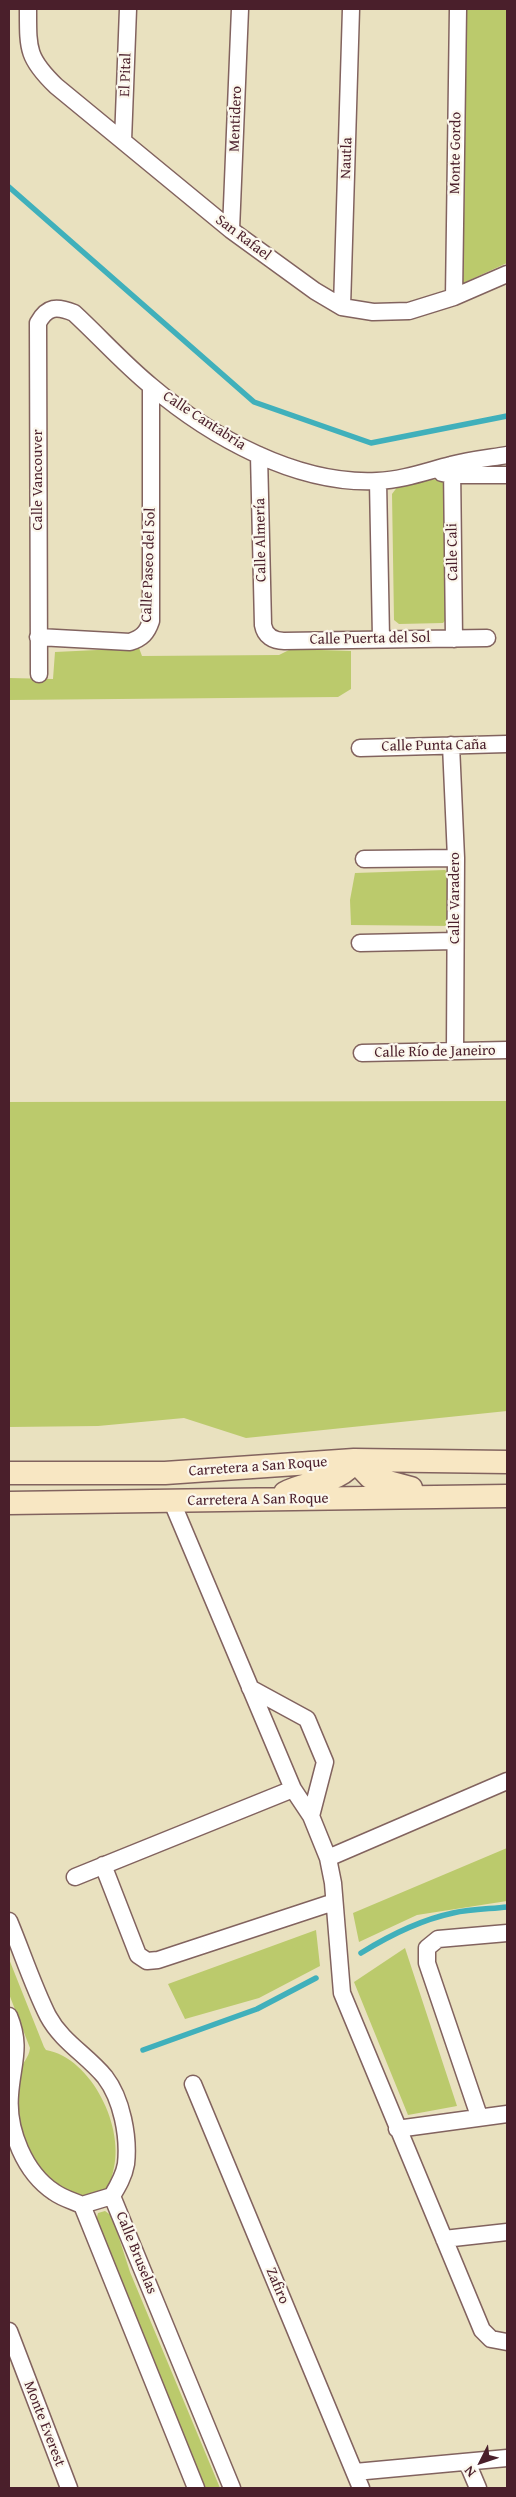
<!DOCTYPE html>
<html>
<head>
<meta charset="utf-8">
<style>
  body { margin:0 }
  #map { position:relative; width:516px; height:2497px; overflow:hidden; background:#e9e1bf; font-family:"Gentium Book Plus",serif }
  canvas { display:block }
  .frame { position:absolute; inset:0; border:10px solid #4a1f2b; pointer-events:none }
  .north { position:absolute; left:456px; top:2437px; width:50px; height:50px; -webkit-text-stroke:4px #fbf7ec; paint-order:stroke; rotate:229deg; font-size:14px; font-weight:700; line-height:20px; text-align:center; color:#4a1f2b }
  .north::after { content:''; display:block; margin:auto; width:18px; height:22px; background:#4a1f2b; clip-path:polygon(50% 0,100% 100%,50% 72%,0 100%) }
</style>
</head>
<body>
<div id="map">
<canvas width="516" height="2497"></canvas>
<div class="frame"></div>
<div class="north">N</div>
</div>
<script>
const g = document.querySelector('canvas').getContext('2d');
g.lineJoin = 'round';
function fill(path, color) { g.fillStyle = color; g.fill(path, 'evenodd'); }
function strokePath(path, color, width, dash) { g.strokeStyle = color; g.lineWidth = width; g.lineCap = dash ? 'butt' : 'round'; g.setLineDash(dash || []); g.stroke(path); }
function write(font, color, halo, rows, align = 'center') {
  g.font = font + ' "Gentium Book Plus",serif'; g.lineWidth = 4.5; g.setLineDash([]); g.textBaseline = 'middle'; g.strokeStyle = halo; g.fillStyle = color; for (const [text, x, y, turn = 0] of rows) {
    g.save(); g.translate(x, y); g.rotate((+turn || 0) * Math.PI / 180); g.textAlign = isNaN(turn) ? turn : align; if (halo) g.strokeText(text, 0, 0); g.fillText(text, 0, 0); g.restore();
  }
}
const green = new Path2D(`
  M467 9H507V263L463 283Z
  M442 478 446 483 448 617 443 623 399 624 394 620 392 494 398 486Z
  M139 648 142 656 279 655 291 649 351 651V689L338 697 9 700V678L53 679 55 652Z
  M445 870 453 877V926L351 925 350 900 355 873Z
  M507 1101V1411L246 1438 184 1418 98 1426 9 1427V1102Z
  M507 1848V1901L417 1915 359 1942 353 1913Z
  M316 1930 320 1966 259 1998 185 2019 168 1984Z
  M405 1948 457 2106 408 2115 354 1982Z
  M9 1959 44 2047 46 2050C92 2058 126 2129 113 2172 112 2176 111 2183 108 2186 84 2214 49 2182 35 2160 25 2144 18 2124 16 2106 15 2097 16 2081 19 2072 22 2063 29 2058 30 2048L9 1994Z
  M105 2211 112 2216 130 2272 220 2488H204L96 2221 98 2213Z`);
const stream = new Path2D(`
  M9 187 254 402 371 443 507 416
  M361 1953C390 1935 420 1920 453 1913 471 1909 490 1909 507 1907
  M143 2050 257 2009 316 1978`);
const minor = new Path2D(`
  M28 9C28 49 27 58 56 86L231 230 315 291 342 307 373 312 409 311 454 297 507 274
  M123 141 128 9
  M231 230 240 9
  M454 297 458 9
  M342 307 351 9
  M259 455 263 625C265 636 273 641 284 641L487 638
  M452 465 454 639
  M442 473 452 475H507
  M378 481 381 638
  M38 637 130 642C142 638 147 633 151 621V387
  M39 674 38 323C47 306 57 306 74 313 100 337 124 364 151 386 211 437 297 485 377 481 403 480 427 471 451 465 469 460 489 458 507 455
  M451 745 456 858 455 1051
  M360 748 507 744
  M364 859 456 858
  M360 943 455 941
  M362 1053 507 1050
  M172 1502 293 1789 311 1816 328 1858 333 1883 342 1993 482 2330 491 2339 507 2342
  M250 1688 307 1719 325 1762 311 1816
  M328 1858 507 1781
  M103 1865 138 1955 147 1961 158 1960 334 1902
  M75 1877 293 1789
  M9 1921C22 1952 33 1986 48 2016 62 2042 87 2055 105 2077 122 2099 129 2137 126 2164 124 2176 118 2186 112 2196L232 2488
  M9 2016C22 2047 12 2064 10 2095 7 2130 25 2173 54 2192 62 2198 73 2201 82 2205L196 2488
  M193 2084 361 2488
  M479 2116 427 1963V1948L438 1939 507 1933
  M397 2129 507 2114
  M82 2205 112 2196
  M444 2239 507 2232
  M9 2331 69 2488
  M467 2462 478 2488
  M355 2472 507 2458`);
const secondary = new Path2D(`
  M9 1473H165L354 1460 507 1462
  M285 1493C305 1481 343 1484 354 1460L370 1477 411 1488
  M9 1503 507 1496`);
const streetNames = [
  ["El Pital",126,75,-88],
  ["Mentidero",236,119,-88],
  ["Monte Gordo",456,153,-89],
  ["Nautla",347,158,-88],
  ["San Rafael",243,238,37],
  ["Calle Cantabria",204,421,33],
  ["Calle Vancouver",38,480,-90],
  ["Calle Almería",261,540,-91],
  ["Calle Cali",453,552,-91],
  ["Calle Paseo del Sol",149,565,-88],
  ["Calle Puerta del Sol",370,639,-1],
  ["Calle Punta Caña",434,746,-1],
  ["Calle Varadero",455,898,-90],
  ["Calle Río de Janeiro",435,1052,-1],
  ["Carretera a San Roque",258,1467,-4],
  ["Carretera A San Roque",258,1500,-1],
  ["Calle Bruselas",136,2253,68],
  ["Zafiro",277,2286,67],
  ["Monte Everest",44,2424,69]
];
fill(green, '#bbca6c');
strokePath(stream, '#40b0bb', 5.5);
strokePath(minor, '#82635f', 19);
strokePath(secondary, '#82635f', 25);
strokePath(minor, '#fff', 16);
strokePath(secondary, '#f8e7c3', 22);
write('15px', '#4a1f2b', '#fbf7ec', streetNames);
</script>
</body>
</html>
